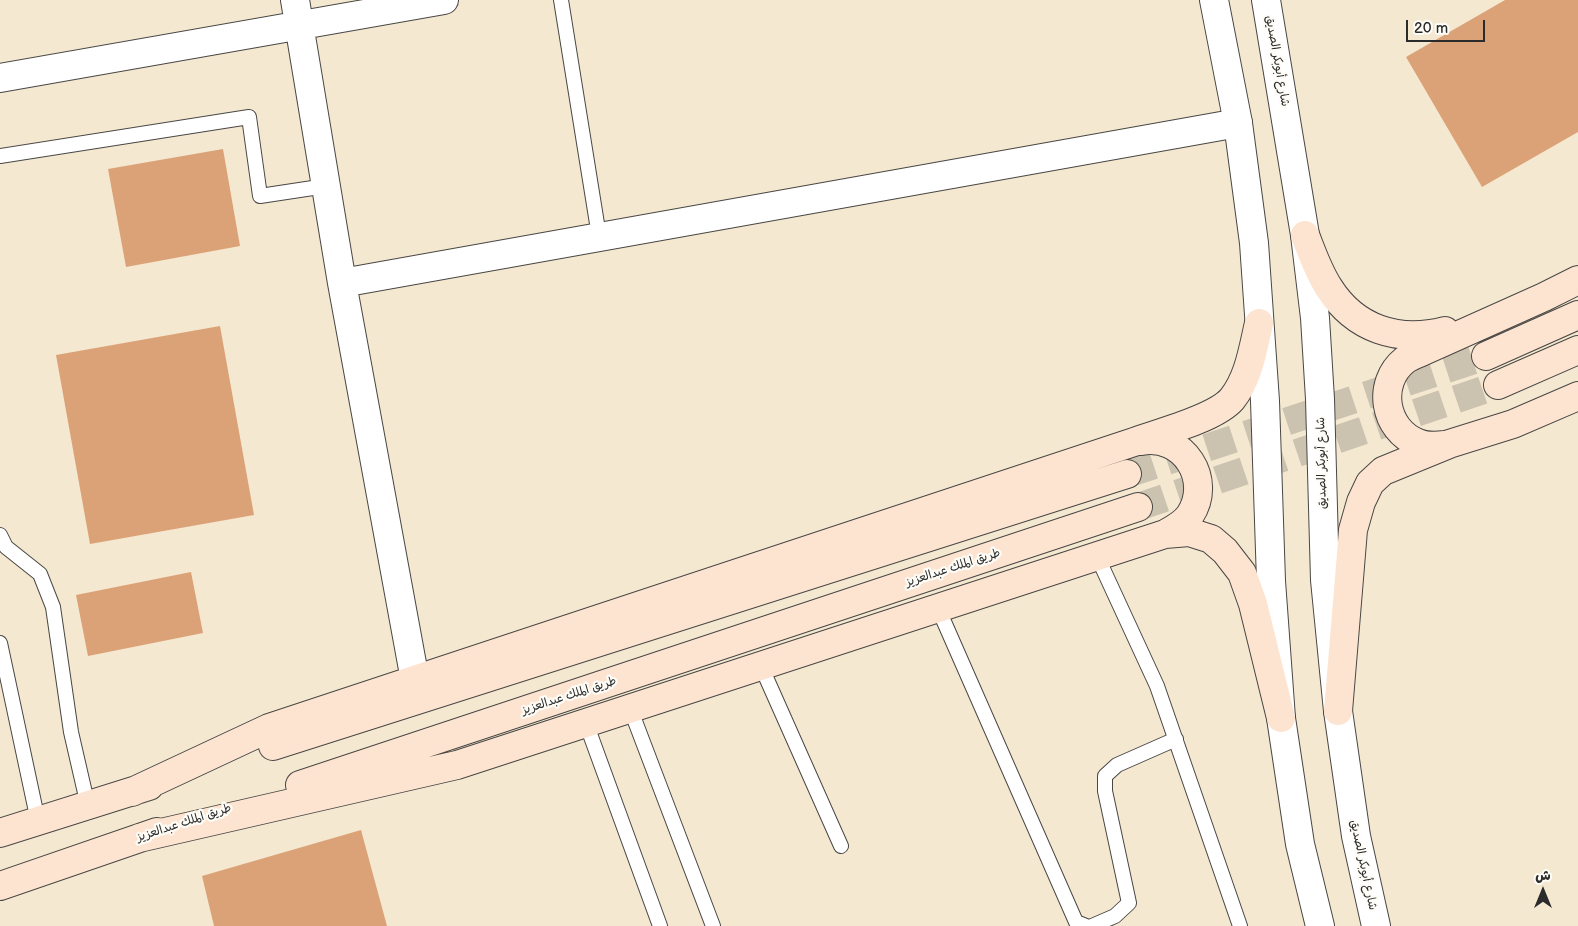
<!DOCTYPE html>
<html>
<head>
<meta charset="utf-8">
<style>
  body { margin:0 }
  #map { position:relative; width:1578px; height:926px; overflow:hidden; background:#f4e8d1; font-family:"Balsamiq Sans","Playpen Sans Arabic",sans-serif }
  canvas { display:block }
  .north { position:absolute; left:1518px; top:866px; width:50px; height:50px; -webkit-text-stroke:4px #fdfcf7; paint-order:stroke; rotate:0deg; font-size:14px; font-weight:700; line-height:20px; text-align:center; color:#2b2b2b }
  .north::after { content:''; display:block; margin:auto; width:18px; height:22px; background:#2b2b2b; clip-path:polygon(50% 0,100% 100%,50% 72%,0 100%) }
  .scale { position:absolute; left:1406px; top:20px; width:79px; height:22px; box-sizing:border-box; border:2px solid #2b2b2b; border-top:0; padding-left:6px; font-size:15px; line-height:18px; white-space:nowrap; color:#2b2b2b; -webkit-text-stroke:4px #fdfcf7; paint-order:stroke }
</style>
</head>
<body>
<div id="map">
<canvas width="1578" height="926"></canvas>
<div class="north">ش</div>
<div class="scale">20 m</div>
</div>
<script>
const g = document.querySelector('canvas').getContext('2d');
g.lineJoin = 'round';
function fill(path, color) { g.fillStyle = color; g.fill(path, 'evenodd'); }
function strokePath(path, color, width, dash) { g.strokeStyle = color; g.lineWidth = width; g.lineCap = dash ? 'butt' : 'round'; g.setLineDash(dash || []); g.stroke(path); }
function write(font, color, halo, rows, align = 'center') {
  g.font = font + ' "Balsamiq Sans","Playpen Sans Arabic",sans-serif'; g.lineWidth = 4.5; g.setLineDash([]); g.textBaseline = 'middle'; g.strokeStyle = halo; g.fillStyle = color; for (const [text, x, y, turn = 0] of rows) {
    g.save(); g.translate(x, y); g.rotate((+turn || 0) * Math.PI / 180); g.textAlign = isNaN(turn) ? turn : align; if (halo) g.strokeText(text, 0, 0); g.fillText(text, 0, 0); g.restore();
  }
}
const building = new Path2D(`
  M1505 0H1578V132L1482 187 1406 57Z
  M223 149 240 246 126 267 108 169Z
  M220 326 254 515 90 544 56 355Z
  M191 572 203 633 88 656 76 595Z
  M361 830 387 926H214L202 876Z`);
const secondaryTunnel = new Path2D(`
  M1127 474 1486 356
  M1138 507 1498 385`);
const service = new Path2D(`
  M561 0 599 236
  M0 156 249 117 260 196 326 186
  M0 535 6 547 40 574 53 607 71 732 88 806
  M1097 556 1157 686 1240 926
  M938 608 1076 922 1086 926
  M0 643 38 821
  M761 666 841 846
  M630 708 713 926
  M586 723 660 926
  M1092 926 1115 916 1129 903 1105 791V776L1117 765 1176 739`);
const minor = new Path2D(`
  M295 0 342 283 415 680
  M0 78 444 0
  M342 283 1238 123`);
const tertiary = new Path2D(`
  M1214 0 1238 123 1254 243 1265 401 1271 581 1281 718 1300 844 1320 926
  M1266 0 1305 235 1315 318 1320 399 1325 580 1338 711 1356 836 1376 926`);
const secondary = new Path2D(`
  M1305 235C1312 253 1318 271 1329 288 1355 329 1398 343 1445 331
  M1486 356 1578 315
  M1498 385 1578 350
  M1445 445C1436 446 1427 447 1418 443 1384 430 1376 383 1405 360 1409 357 1414 355 1419 353L1544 297 1578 280
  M1165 534 1189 532 1211 539 1225 551 1242 573 1253 604 1281 718
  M1338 711 1353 530 1361 502 1370 483 1383 471 1449 444 1513 424 1578 396
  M273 746 1127 474
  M300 785 1138 507
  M132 792 269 728 1134 442C1159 433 1216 418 1232 399 1249 378 1253 349 1259 323
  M0 833 149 786
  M139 838 457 765 1165 534C1174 529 1184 524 1190 515 1213 480 1184 433 1141 441
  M0 886 157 832`);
const streetNames = [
  ["شارع أبوبكر الصديق",1277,61,80],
  ["شارع أبوبكر الصديق",1322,463,-91],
  ["طريق الملك عبدالعزيز",953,568,-18],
  ["طريق الملك عبدالعزيز",569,696,-18],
  ["طريق الملك عبدالعزيز",184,823,-18],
  ["شارع أبوبكر الصديق",1363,865,78]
];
fill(building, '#dca277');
strokePath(secondaryTunnel, '#ccc2b0', 28, [28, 14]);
strokePath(service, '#494744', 16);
strokePath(minor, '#494744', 30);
strokePath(tertiary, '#494744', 30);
strokePath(secondary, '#494744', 30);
strokePath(service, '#fff', 14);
strokePath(minor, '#fff', 28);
strokePath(tertiary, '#fff', 28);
strokePath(secondary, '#fde4d1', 28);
write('12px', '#2b2b2b', '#fdfcf7', streetNames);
</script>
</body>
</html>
